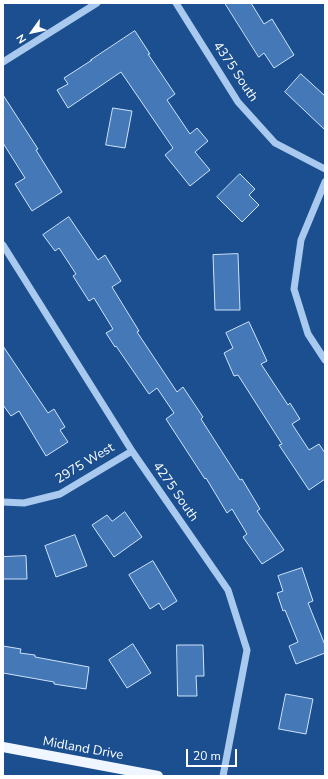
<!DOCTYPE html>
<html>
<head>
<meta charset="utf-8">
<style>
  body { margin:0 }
  #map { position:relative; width:328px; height:779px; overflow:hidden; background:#1b4f8f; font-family:"Nunito Sans",sans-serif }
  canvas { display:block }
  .frame { position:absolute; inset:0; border:4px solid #fff; pointer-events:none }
  .north { position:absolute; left:12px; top:12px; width:40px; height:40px; -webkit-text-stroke:3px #1b4f8f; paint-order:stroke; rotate:237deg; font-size:11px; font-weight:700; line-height:16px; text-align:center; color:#fff }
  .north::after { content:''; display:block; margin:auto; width:14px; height:18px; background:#fff; clip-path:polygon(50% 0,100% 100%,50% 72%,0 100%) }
  .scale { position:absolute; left:186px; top:749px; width:51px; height:18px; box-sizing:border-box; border:2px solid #fff; border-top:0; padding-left:5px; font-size:12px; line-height:14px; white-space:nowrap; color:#fff; -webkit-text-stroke:3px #1b4f8f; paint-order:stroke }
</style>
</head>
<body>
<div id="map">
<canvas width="328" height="779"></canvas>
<div class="frame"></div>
<div class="north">N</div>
<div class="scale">20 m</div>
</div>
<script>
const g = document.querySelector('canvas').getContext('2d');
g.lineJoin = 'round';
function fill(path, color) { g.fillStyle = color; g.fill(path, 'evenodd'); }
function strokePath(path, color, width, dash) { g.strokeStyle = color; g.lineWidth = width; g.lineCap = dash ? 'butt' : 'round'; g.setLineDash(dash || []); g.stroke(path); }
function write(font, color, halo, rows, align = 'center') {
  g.font = font + ' "Nunito Sans",sans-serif'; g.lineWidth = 3; g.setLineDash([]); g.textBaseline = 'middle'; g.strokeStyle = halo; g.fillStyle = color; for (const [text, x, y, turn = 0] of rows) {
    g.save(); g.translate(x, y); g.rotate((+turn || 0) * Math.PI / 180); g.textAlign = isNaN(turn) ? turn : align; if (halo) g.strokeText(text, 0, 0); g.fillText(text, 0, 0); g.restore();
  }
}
const building = new Path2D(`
  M225 3H251L264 24 272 19 294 55 274 68 264 53 259 57Z
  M135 31 150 54H148L175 94 167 100 190 134 197 128 208 141 195 152 210 170 190 186 165 155 173 148 121 72 68 108 57 90 68 84 64 78 92 60H91Z
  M301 74 325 96V130L285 92Z
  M3 95 38 149 36 150 62 192 32 211 15 184 25 178 3 143Z
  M113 108 132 111 125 148 106 145Z
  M240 174 255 189 249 195 259 205 242 222 217 197Z
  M69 217 98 260 105 255 121 281 112 287 139 331 137 332 177 392 183 387 203 417 201 419 240 480 242 479 260 509 257 511 284 550 262 564 243 537 247 534 232 509 227 513 206 478 205 479 166 419 174 413 157 388 149 394 116 346 115 347 106 333 113 329 94 298 89 301 73 276 76 274 59 248 55 251 43 235Z
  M238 254 240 310H215L213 255Z
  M249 322 267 361 261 364 288 405 290 403 300 419 292 424 309 450 319 444 325 453V479L309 490 279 445 282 444 238 375 234 376 224 353 233 348 226 333Z
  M3 346 48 413 54 409 65 427 60 430 68 442 46 456 19 411 11 416 3 405Z
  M125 512 142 537 114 557 92 525 107 515 112 521Z
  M75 535 87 566 56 577 45 546Z
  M26 556 27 579H3V557Z
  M153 561 177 601 163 610 159 603 150 609 129 575Z
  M302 568 313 601 308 603 325 645V653L296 664 289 646 298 642 285 610 283 611 277 593 283 591 278 576Z
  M133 644 151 673 127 688 109 660Z
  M177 645H203L204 676H196L197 696H178Z
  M3 646 21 649 20 653 35 655V657L89 667 86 689 54 684V682L3 673Z
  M286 694 313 699 306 734 279 729Z`);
const minor = new Path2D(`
  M176 3 238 102 275 143 325 169
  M3 62 97 3
  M325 182 301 240 294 289 308 334 325 360
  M3 245 132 451 228 590 247 650 223 776
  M3 502 24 503 60 494 132 451`);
const major = new Path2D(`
  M3 747 158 776`);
const streetNames = [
  ["4375 South",235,72,56],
  ["2975 West",85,464,-31],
  ["4275 South",175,492,55],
  ["Midland Drive",83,749,10]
];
fill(building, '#4478b7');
strokePath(building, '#cfe3fa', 1);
strokePath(minor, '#a9c9ee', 7);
strokePath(major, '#f0f6ff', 10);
write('13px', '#fff', '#1b4f8f', streetNames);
</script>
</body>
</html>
